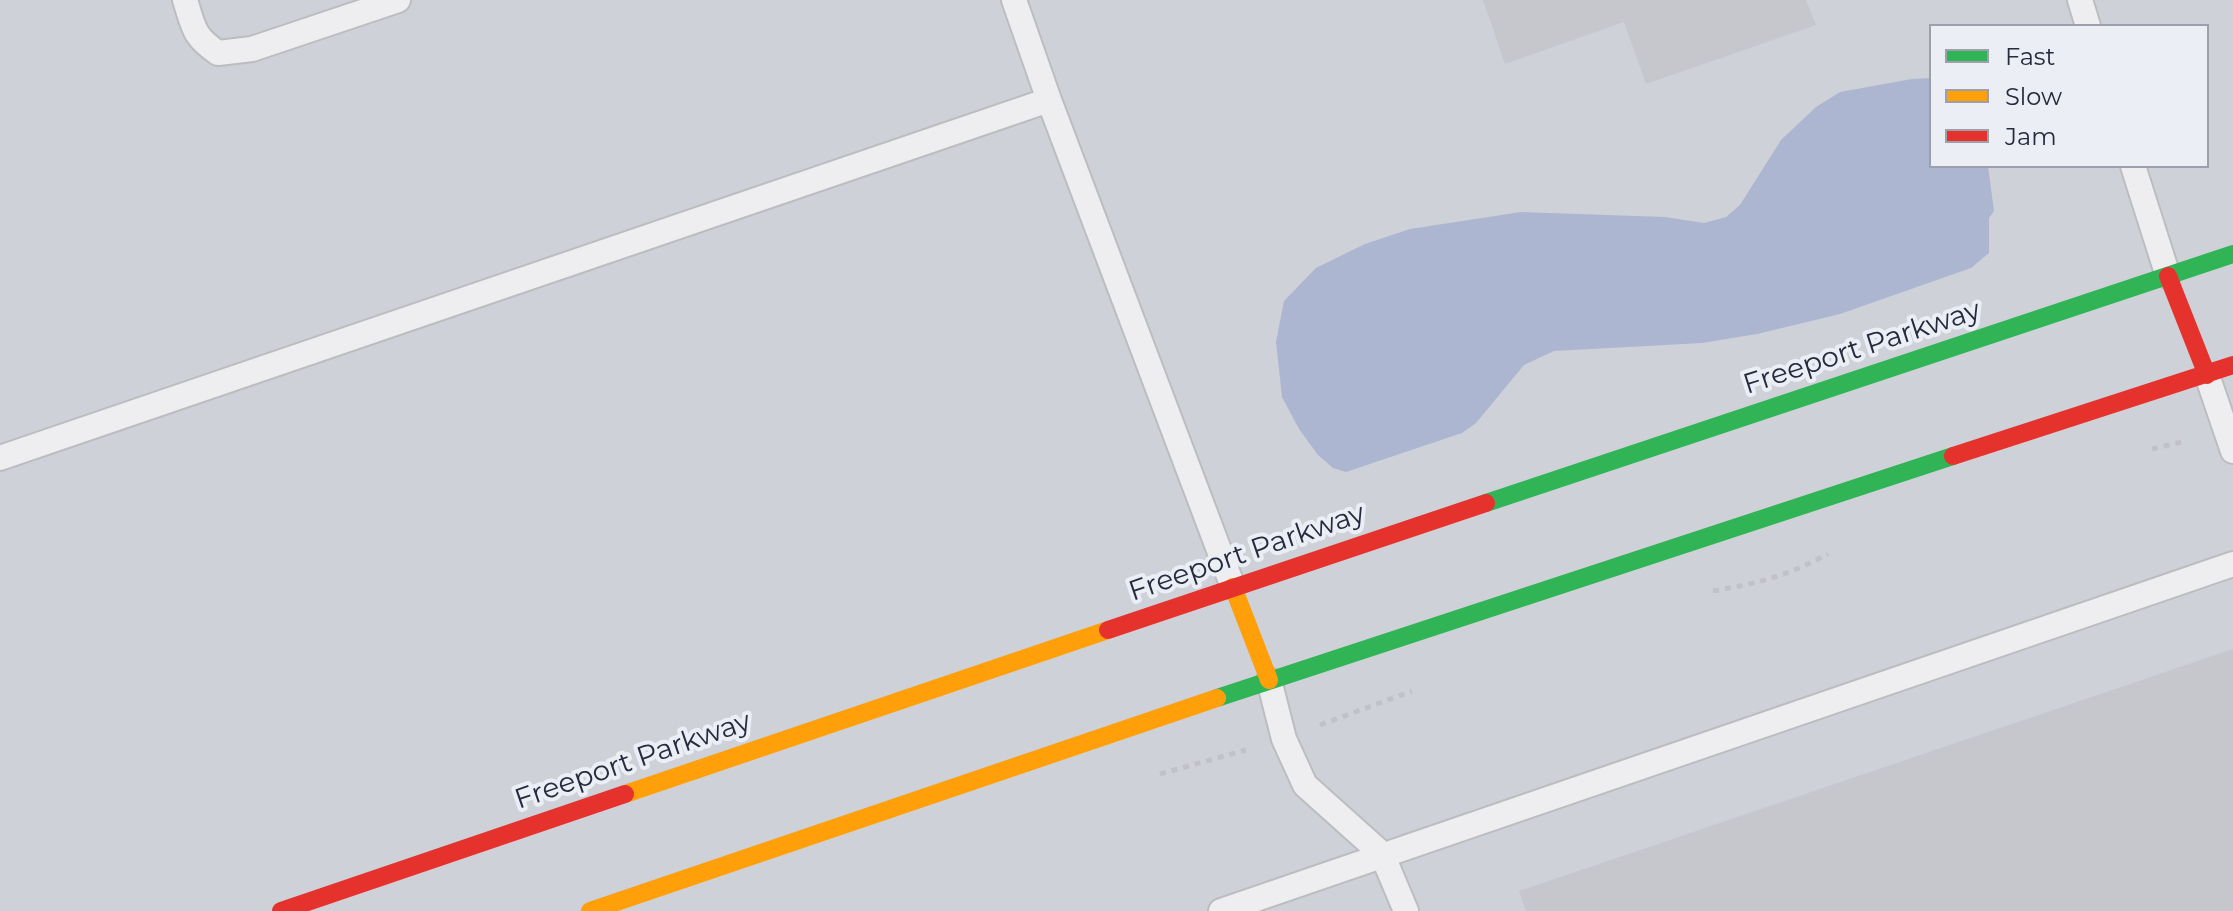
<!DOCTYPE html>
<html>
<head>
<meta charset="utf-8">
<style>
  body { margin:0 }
  #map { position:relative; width:2233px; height:911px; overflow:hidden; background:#dfe0e5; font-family:Montserrat,sans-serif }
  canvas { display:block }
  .legend { position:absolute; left:1929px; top:24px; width:280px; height:144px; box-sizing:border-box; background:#eceef5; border:2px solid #9da0ab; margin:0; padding:10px 14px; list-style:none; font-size:24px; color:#262a3d }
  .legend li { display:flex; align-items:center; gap:16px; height:40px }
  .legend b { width:40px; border:2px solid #9da0ab }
</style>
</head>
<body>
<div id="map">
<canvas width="2233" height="911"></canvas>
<ul class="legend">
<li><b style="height:10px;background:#30b455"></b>Fast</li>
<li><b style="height:10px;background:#ff9f0a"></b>Slow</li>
<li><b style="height:10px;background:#e5322d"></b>Jam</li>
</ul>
</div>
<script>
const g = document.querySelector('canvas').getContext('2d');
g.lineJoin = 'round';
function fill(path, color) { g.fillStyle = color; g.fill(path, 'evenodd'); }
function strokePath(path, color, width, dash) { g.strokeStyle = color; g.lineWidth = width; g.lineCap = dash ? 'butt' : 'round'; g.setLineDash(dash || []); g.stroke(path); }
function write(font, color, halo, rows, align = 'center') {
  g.font = font + ' Montserrat,sans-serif'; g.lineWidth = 8; g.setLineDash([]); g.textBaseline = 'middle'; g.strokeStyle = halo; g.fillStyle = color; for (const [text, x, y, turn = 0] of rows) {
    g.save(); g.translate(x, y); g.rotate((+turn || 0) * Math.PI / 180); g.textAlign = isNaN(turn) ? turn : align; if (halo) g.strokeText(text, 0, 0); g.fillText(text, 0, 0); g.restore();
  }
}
const built = new Path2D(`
  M0 0H2233V911H0ZM1931 26H2207V166H1931Z`);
const water = new Path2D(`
  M1931 78V166H1988L1994 211 1989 218V253L1971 268 1840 314 1757 334 1702 343 1554 351 1524 365 1476 423 1462 433 1346 472 1333 468 1318 455 1299 429 1282 397 1276 342 1284 301 1316 268 1365 244 1410 229 1521 212 1665 217 1704 223 1726 217 1740 205 1781 140 1816 107 1840 92 1912 79Z`);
const building = new Path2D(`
  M1483 0H1806L1816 25 1646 84 1624 22 1505 64Z
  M2233 649V911H1526L1519 891Z`);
const path = new Path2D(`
  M2152 449 2186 441
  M1713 591C1759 583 1787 576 1828 554
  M1320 725 1412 691
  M1160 774 1246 750`);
const lane = new Path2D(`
  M185 0C194 28 193 36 218 53L252 49 398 0
  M1014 0 1049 100 1233 587
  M2080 0 2088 26
  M2133 166 2168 276
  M2207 375 2233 451
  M0 458 1049 100
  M1269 680 1284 739 1305 785 1382 854 1406 911
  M1221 911 2233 564`);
const fast = new Path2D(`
  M1486 503 2233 254
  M1217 698 1953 456`);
const slow = new Path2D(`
  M1233 587 1269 680
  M625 794 1108 630
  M590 911 1217 698`);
const jam = new Path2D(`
  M2168 276 2207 375
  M1953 456 2233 365
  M1108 630 1486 503
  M281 911 625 794`);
const streetNames = [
  ["Freeport Parkway",1862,348,-18],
  ["Freeport Parkway",1247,553,-19],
  ["Freeport Parkway",633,761,-19]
];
fill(built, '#cfd1d9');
fill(water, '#adb6d0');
fill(building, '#c6c7cd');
strokePath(lane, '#bcbdc1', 28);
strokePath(path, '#c1c1c7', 5, [6, 6]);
strokePath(lane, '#eeeef1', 24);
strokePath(fast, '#30b455', 18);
strokePath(slow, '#ff9f0a', 18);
strokePath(jam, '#e5322d', 18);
write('28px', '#262a3d', '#eceef5', streetNames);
</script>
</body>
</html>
